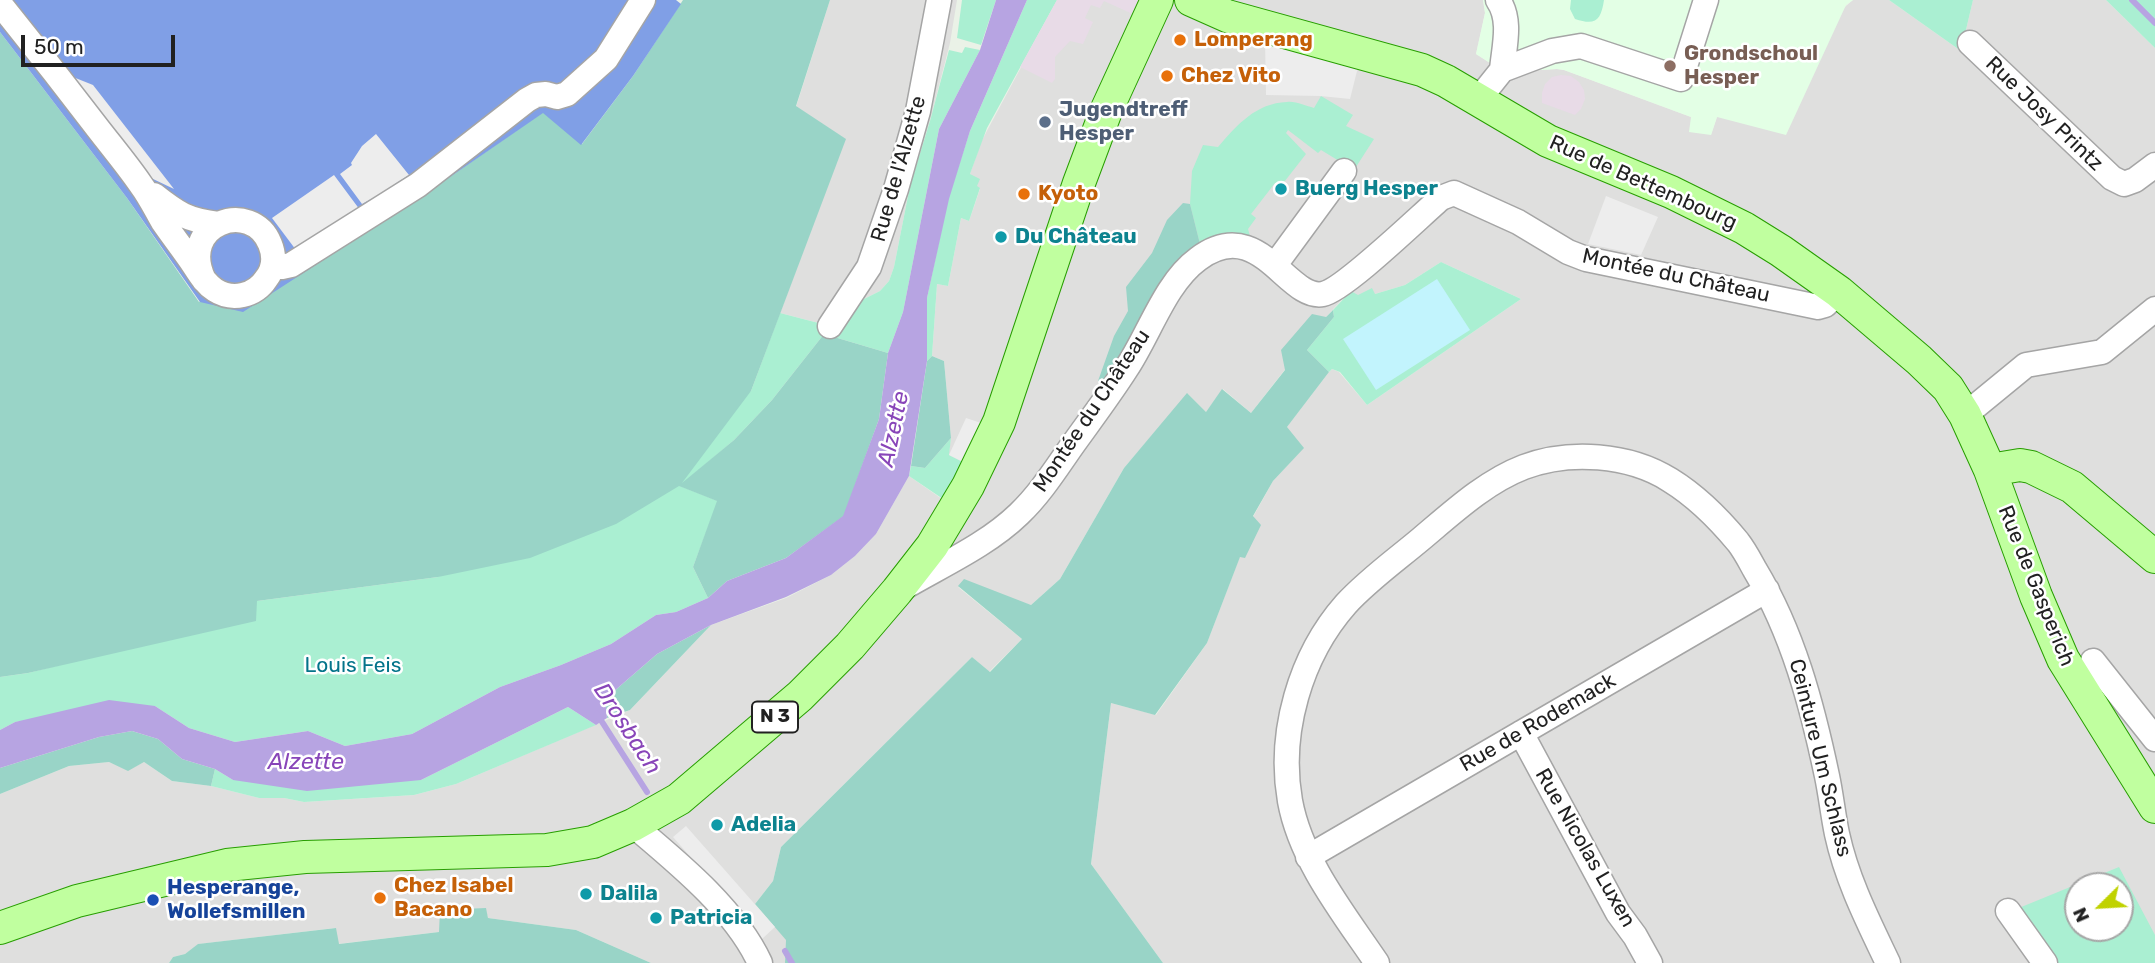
<!DOCTYPE html>
<html>
<head>
<meta charset="utf-8">
<style>
  body { margin:0 }
  #map { position:relative; width:2155px; height:963px; overflow:hidden; background:#eaf2e7; font-family:Rubik,sans-serif }
  canvas { display:block }
  .north { position:absolute; left:2064px; top:872px; width:70px; height:70px; box-sizing:border-box; background:#fff; border:2px solid #a6a6a6; border-radius:50%; rotate:246deg; font-size:19px; font-weight:700; line-height:28px; text-align:center; color:#212121 }
  .north::after { content:''; display:block; margin:auto; width:24px; height:32px; background:#c0d200; clip-path:polygon(50% 0,100% 100%,50% 72%,0 100%) }
  .scale { position:absolute; left:21px; top:35px; width:154px; height:32px; box-sizing:border-box; border:4px solid #212121; border-top:0; padding-left:9px; font-size:21px; line-height:24px; white-space:nowrap; color:#212121; -webkit-text-stroke:5px #fff; paint-order:stroke }
</style>
</head>
<body>
<div id="map">
<canvas width="2155" height="963"></canvas>
<div class="north">N</div>
<div class="scale">50 m</div>
</div>
<script>
const g = document.querySelector('canvas').getContext('2d');
g.lineJoin = 'round';
function fill(path, color) { g.fillStyle = color; g.fill(path, 'evenodd'); }
function strokePath(path, color, width, dash) { g.strokeStyle = color; g.lineWidth = width; g.lineCap = dash ? 'butt' : 'round'; g.setLineDash(dash || []); g.stroke(path); }
function write(font, color, halo, rows, align = 'center') {
  g.font = font + ' Rubik,sans-serif'; g.lineWidth = 5; g.setLineDash([]); g.textBaseline = 'middle'; g.strokeStyle = halo; g.fillStyle = color; for (const [text, x, y, turn = 0] of rows) {
    g.save(); g.translate(x, y); g.rotate((+turn || 0) * Math.PI / 180); g.textAlign = isNaN(turn) ? turn : align; if (halo) g.strokeText(text, 0, 0); g.fillText(text, 0, 0); g.restore();
  }
}
const residential = new Path2D(`
  M830 0H957L950 43 930 121 910 186 894 267 889 281 880 291 856 303 830 326 780 313 845 139 796 107Z
  M1057 0H1483L1485 13 1476 54 1490 63 1520 53 1525 71 1557 69 1564 70 1691 117 1711 135 1717 117 1853 0H1889L1961 51 1973 0H2106L2155 48V963H1163L1091 864 1111 703 1156 715 1207 643 1240 556 1253 517 1273 481 1303 448 1286 428 1329 372 1332 369 1339 372 1367 405 1521 299 1441 262 1405 285 1375 294 1358 296 1350 291 1326 317 1251 413 1223 389 1206 412 1188 394 1124 468 1060 579 1031 605 958 587 1022 639 989 672 972 657 781 847 773 881 755 904 787 940 785 963H651L576 930 488 918 485 908 439 932 338 944 335 928 199 944 185 954 173 957 169 963H0V794L69 766 109 762 128 770 144 762 172 781 211 786 259 798H284L304 802 414 795 456 784 630 710 711 625 786 598 831 575 855 556 876 534 909 476 942 499 951 438 944 361 932 356 937 284 948 286 961 218 969 221 980 189 977 187 970 174 981 142ZM2078 886H2120V928H2078Z`);
const education = new Path2D(`
  M1483 0H1853L1846 5 1786 135 1717 117 1711 135 1689 132 1691 117 1564 70 1557 69 1524 71 1520 54 1490 63 1476 54 1485 13Z`);
const grass = new Path2D(`
  M962 0H996L981 45 957 38Z
  M1027 0H1057L987 128 970 174 980 179 977 186 980 188 969 221 961 218 948 286 937 284 932 356 927 361V298L948 199 970 131Z
  M1571 0H1604C1601 20 1596 26 1575 19L1570 9Z
  M1889 0H1973L1961 51Z
  M2106 0H2155V48Z
  M965 47 980 50 939 129 903 312 888 353 824 334 772 400 734 440 680 486 718 501 693 567 708 598 676 612 656 615 611 644 561 665 500 687 412 734 345 746 308 731 235 742 189 728 155 706 15 722 0 730V677L28 673 88 658 257 601 438 577 751 391 780 313 830 326 856 303 880 291 889 281 894 267 910 186 930 121 949 50 962 53Z
  M1321 96 1353 115 1346 126 1374 139 1354 170 1321 150 1318 153 1288 130 1286 133 1306 154 1281 186 1275 183 1251 214 1256 218 1248 229 1250 236 1247 241 1201 248 1190 204 1192 171 1203 145 1218 147C1237 125 1256 103 1287 102 1296 101 1306 106 1314 108Z
  M1441 262 1521 299 1367 405 1340 372 1332 369 1329 372 1307 350 1334 317 1333 310 1351 291 1358 295 1372 288 1375 294 1405 285Z
  M951 438 949 455 963 462 943 499 909 476 911 466 925 468Z
  M568 707 596 725 456 784 414 795 304 802 284 798H259L211 786 215 769 233 780H421Z
  M2119 867 2155 935V963H2052L2014 910ZM2078 886H2120V928H2078Z`);
const forest = new Path2D(`
  M683 0H830L796 106 846 139 751 391 682 483 734 440 772 400 824 334 888 353 879 419 844 516 786 558 727 581 708 598 693 567 717 501 679 486 616 524 530 558 438 577 257 601 256 621 28 673 0 677V32L127 198 199 302 424 195 543 112 582 144 633 76Z
  M1183 203 1190 204 1201 248 1105 385 1098 381 1114 336 1128 311 1126 287 1152 253 1167 220Z
  M1333 310 1334 317 1307 350 1329 372 1287 427 1304 448 1273 481 1253 516 1261 525 1245 558 1240 557 1207 643 1155 715 1111 703 1091 864 1163 963H785L786 940 755 904 773 881 781 847 972 657 990 672 1022 639 958 586 964 579 1031 605 1060 579 1124 468 1187 393 1206 412 1222 389 1251 413 1285 370 1281 350 1312 314 1326 317Z
  M932 356 944 361 951 438 925 468 911 466 927 361Z
  M711 625 630 710 607 718 605 699 657 654Z
  M132 731 158 739 182 759 215 769 211 786 172 781 144 762 128 771 109 762 69 766 0 794V768L99 737Z
  M486 908 488 918 576 930 651 963H169L173 957 185 954 198 944 336 928 339 944 439 932 440 910Z`);
const park = new Path2D(`
  M1437 279 1470 330 1376 390 1343 339Z`);
const pitch = new Path2D(`
  M0 0H676L681 4 633 76 581 145 543 113 424 195 243 312 200 302 127 198 0 32Z`);
const parking = new Path2D(`
  M1265 38 1358 67 1350 99 1321 96 1266 95Z
  M73 77 93 85 174 189 151 178Z
  M376 134 409 175 395 184 396 187 377 199 375 197 362 204 340 174 352 165 351 163 362 146Z
  M334 175 360 210 296 250 272 218Z
  M1606 196 1658 217 1641 255 1588 244Z
  M966 418 981 423 963 462 949 455Z
  M686 826 775 927 762 939 673 837Z`);
const plaza = new Path2D(`
  M1057 0H1140L1135 15 1104 1 1100 8 1091 5 1085 18 1093 22 1083 44 1070 41 1055 57V79L1052 83 1020 67Z
  M1561 75 1571 76 1579 82 1584 90 1585 99 1581 109 1575 115 1542 103V93L1545 84 1552 77Z`);
const water = new Path2D(`
  M996 0H1027L970 131 949 199 927 298V361L909 476 876 534 855 556 831 575 786 597 711 625 657 654 605 699 607 718 596 725 568 707 421 780 307 791 233 780 215 769 182 759 158 739 132 731 99 737 0 768V730L15 722 109 700 155 706 189 728 235 742 308 731 345 746 412 734 500 687 561 665 611 644 656 615 676 612 708 598 727 581 786 558 843 516 879 419 888 353 903 312 939 129 980 50Z`);
const stream = new Path2D(`
  M2132 0 2155 23
  M597 714 647 792
  M785 951 792 963`);
const minor = new Path2D(`
  M1498 0C1512 20 1504 47 1502 70
  M0 4C34 46 67 88 99 130 113 148 128 166 141 185 150 197 156 210 163 222 172 235 182 248 191 261 198 271 204 283 215 290 232 301 255 296 266 279 274 269 275 256 270 244 252 198 177 223 204 280
  M1970 43 2112 178 2124 184 2135 180 2155 165
  M1478 100 1502 70 1552 51 1581 46 1681 79 1706 0
  M154 195C178 214 187 220 218 224
  M273 265 282 267 291 265 418 185 527 100 536 95 546 94 557 97 567 94 606 59 643 0
  M1275 265 1344 171
  M830 326 869 267 896 189 918 111 939 0
  M1965 415 2026 365 2102 352 2155 309
  M903 588C942 565 987 545 1019 514 1041 493 1057 467 1074 443 1092 418 1110 394 1126 369 1149 335 1165 283 1198 259 1259 213 1287 301 1323 294 1344 290 1420 216 1441 198L1454 193 1518 222 1568 252 1586 259 1818 307 1825 305 1839 292
  M2093 661 2155 739
  M1521 733 1618 913 1635 936 1650 963
  M633 825C678 863 735 909 760 963
  M1308 857 1767 590
  M2008 911 2045 963
  M1377 963C1344 914 1301 861 1290 801 1278 733 1300 656 1346 604 1368 580 1396 560 1421 539 1452 513 1485 482 1524 467 1569 450 1629 454 1670 480 1696 496 1719 519 1738 542 1745 551 1750 561 1755 570 1793 633 1812 705 1827 776 1831 795 1833 815 1837 834 1847 880 1868 921 1888 963`);
const major = new Path2D(`
  M1191 0 1227 16 1422 70 1446 81 1548 141 1671 192 1744 228 1781 251 1839 292 1919 360 1948 388 1965 415 1990 470 2036 596 2063 659 2155 807
  M1990 470 2020 465 2031 467 2072 487 2155 557
  M0 928 77 901 227 865 305 857 547 850 593 842 633 825 679 799 800 696 850 646 897 591 932 546 968 486 999 422 1079 183 1106 111 1157 0`);
const markers = [
  [1180,40,7,"#e8710a"],
  [1670,66,7,"#8d6e63"],
  [1167,76,7,"#e8710a"],
  [1045,122,7,"#5c6f8a"],
  [1281,189,7,"#0f9aa8"],
  [1024,194,7,"#e8710a"],
  [1001,237,7,"#0f9aa8"],
  [717,825,7,"#0f9aa8"],
  [586,894,7,"#0f9aa8"],
  [380,898,7,"#e8710a"],
  [153,900,7,"#1a4fb4"],
  [656,918,7,"#0f9aa8"]
];
const shields = [
  [775,717,46]
];
const shieldNames = [
  ["N 3",775,717]
];
const foodNames = [
  ["Lomperang",1194,40],
  ["Chez Vito",1181,76],
  ["Kyoto",1038,194],
  ["Chez Isabel",394,886],
  ["Bacano",394,910]
];
const educationNames = [
  ["Grondschoul",1684,54],
  ["Hesper",1684,78]
];
const serviceNames = [
  ["Jugendtreff",1059,110],
  ["Hesper",1059,134]
];
const streetNames = [
  ["Rue Josy Printz",2044,114,44],
  ["Rue de l'Alzette",899,169,-74],
  ["Rue de Bettembourg",1643,183,24],
  ["Montée du Château",1676,276,12],
  ["Montée du Château",1092,411,-56],
  ["Rue de Gasperich",2036,586,68],
  ["Rue de Rodemack",1538,723,-30],
  ["Ceinture Um Schlass",1820,758,76],
  ["Rue Nicolas Luxen",1585,848,60]
];
const cultureNames = [
  ["Buerg Hesper",1295,189],
  ["Du Château",1015,237],
  ["Adelia",731,825],
  ["Dalila",600,894],
  ["Patricia",670,918]
];
const parkNames = [
  ["Louis Feis",353,666]
];
const transitNames = [
  ["Hesperange,",167,888],
  ["Wollefsmillen",167,912]
];
const waterNames = [
  ["Alzette",894,429,-78],
  ["Drosbach",627,729,57],
  ["Alzette",306,762]
];
fill(residential, '#dfdfde');
fill(education, '#e3ffe5');
fill(grass, '#aaefd2');
fill(forest, '#99d4c7');
fill(park, '#c2f4fd');
fill(pitch, '#809fe6');
fill(parking, '#ededed');
fill(plaza, '#e8dbe7');
fill(water, '#b7a4e2');
strokePath(stream, '#b7a4e2', 6);
strokePath(minor, '#a5a5a5', 27);
strokePath(major, '#279e00', 34);
strokePath(minor, '#fff', 24);
strokePath(major, '#c0ff9f', 32);
for (const [x, y, r, color] of markers) { const dot = new Path2D(); dot.arc(x, y, r, 0, 2 * Math.PI); g.fillStyle = color; g.fill(dot); strokePath(dot, '#fff', 2.5); }
for (const [x, y, w] of shields) { const box = new Path2D(); box.roundRect(x - w / 2, y - 15.5, w, 31, 5); g.fillStyle = '#fff'; g.fill(box); strokePath(box, '#212121', 2); }
write('bold 19px', '#212121', null, shieldNames);
write('bold 21px', '#c56008', '#fff', foodNames, 'left');
write('bold 21px', '#785e54', '#fff', educationNames, 'left');
write('bold 21px', '#4e5e75', '#fff', serviceNames, 'left');
write('21px', '#212121', '#fff', streetNames);
write('bold 21px', '#0d838f', '#fff', cultureNames, 'left');
write('21px', '#04748a', '#fff', parkNames);
write('bold 21px', '#164399', '#fff', transitNames, 'left');
write('italic 23px', '#8845b9', '#fff', waterNames);
</script>
</body>
</html>
